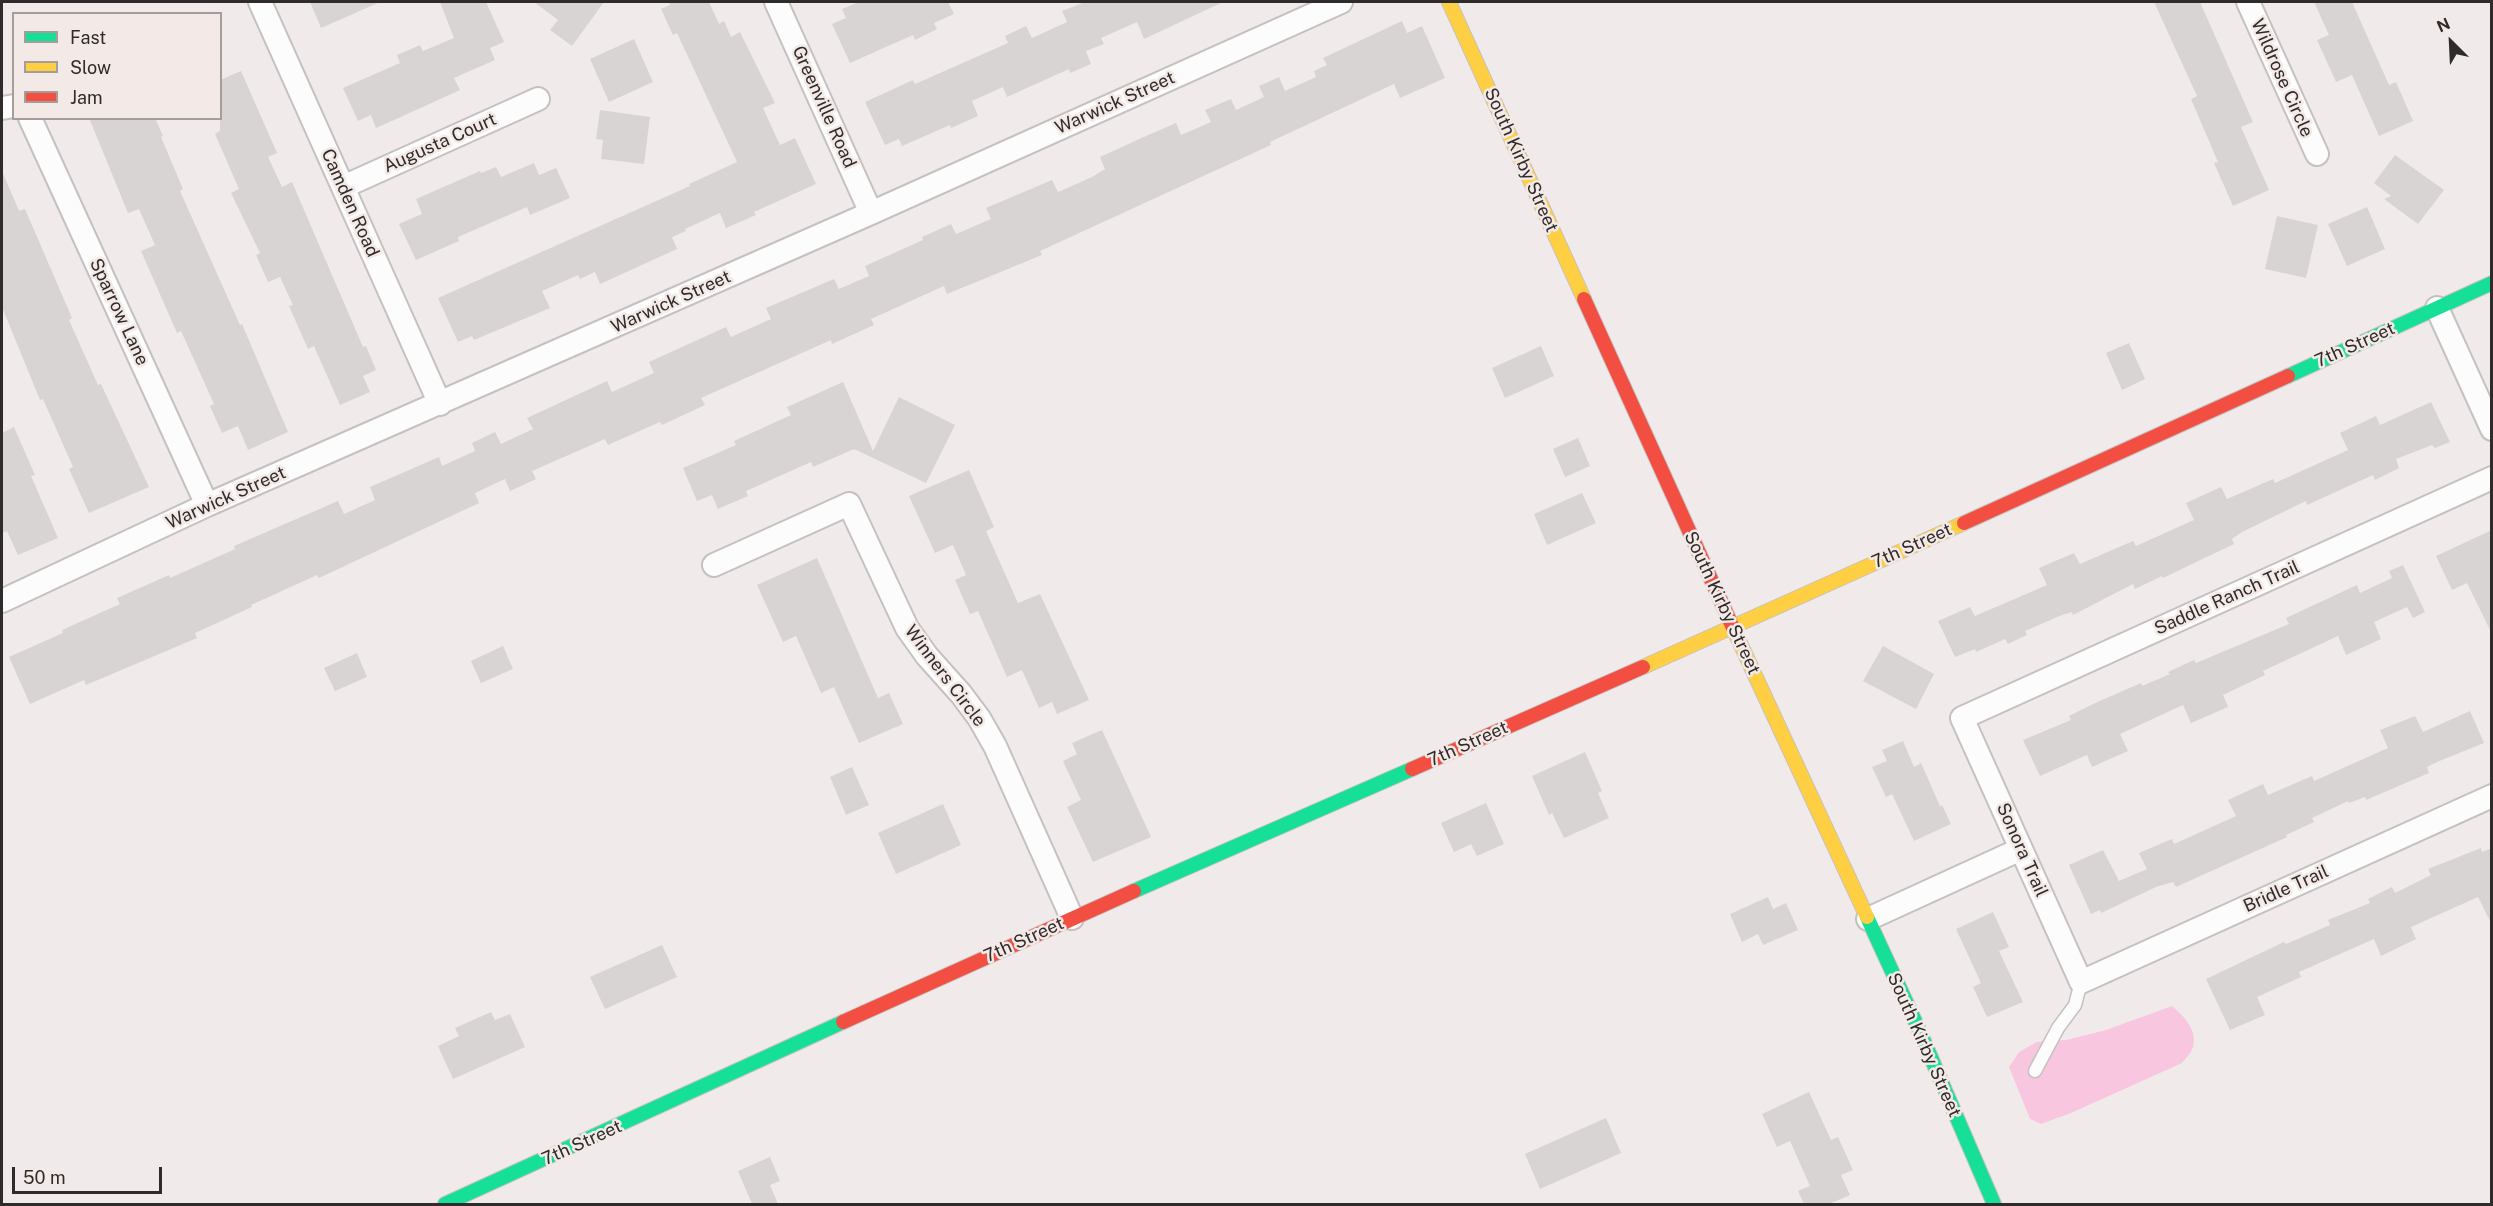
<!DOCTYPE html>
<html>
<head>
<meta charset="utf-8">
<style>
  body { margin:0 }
  #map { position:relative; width:2493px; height:1206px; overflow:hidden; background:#f0ebea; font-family:"Public Sans",sans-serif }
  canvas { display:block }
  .frame { position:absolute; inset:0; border:3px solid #2f2b2a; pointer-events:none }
  .legend { position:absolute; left:12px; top:12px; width:210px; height:108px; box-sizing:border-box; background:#f3e9e7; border:2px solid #a59d9b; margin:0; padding:8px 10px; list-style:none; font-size:18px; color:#2f2b2a }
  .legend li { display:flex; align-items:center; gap:12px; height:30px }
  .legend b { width:30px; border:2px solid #a59d9b }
  .north { position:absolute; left:2421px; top:12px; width:60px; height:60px; -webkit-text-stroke:4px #f3e9e7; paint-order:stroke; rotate:336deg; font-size:16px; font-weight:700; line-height:24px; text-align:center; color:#2f2b2a }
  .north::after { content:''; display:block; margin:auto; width:21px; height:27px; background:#2f2b2a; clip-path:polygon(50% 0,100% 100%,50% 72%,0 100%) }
  .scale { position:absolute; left:12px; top:1167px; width:150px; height:27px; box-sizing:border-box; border:3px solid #2f2b2a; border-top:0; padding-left:8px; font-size:18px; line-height:21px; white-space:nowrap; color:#2f2b2a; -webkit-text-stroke:4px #f3e9e7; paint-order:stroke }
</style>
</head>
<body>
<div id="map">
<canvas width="2493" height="1206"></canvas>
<div class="frame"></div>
<ul class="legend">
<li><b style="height:8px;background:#16e098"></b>Fast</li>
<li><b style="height:8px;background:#ffcf43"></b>Slow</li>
<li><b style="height:8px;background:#f24e42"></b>Jam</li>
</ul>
<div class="north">N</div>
<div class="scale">50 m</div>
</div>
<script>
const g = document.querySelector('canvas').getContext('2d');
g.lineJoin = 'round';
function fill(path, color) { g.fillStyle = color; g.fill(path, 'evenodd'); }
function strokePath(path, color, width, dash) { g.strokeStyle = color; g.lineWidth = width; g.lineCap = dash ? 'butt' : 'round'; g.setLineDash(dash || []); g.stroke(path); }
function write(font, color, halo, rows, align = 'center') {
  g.font = font + ' "Public Sans",sans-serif'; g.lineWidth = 5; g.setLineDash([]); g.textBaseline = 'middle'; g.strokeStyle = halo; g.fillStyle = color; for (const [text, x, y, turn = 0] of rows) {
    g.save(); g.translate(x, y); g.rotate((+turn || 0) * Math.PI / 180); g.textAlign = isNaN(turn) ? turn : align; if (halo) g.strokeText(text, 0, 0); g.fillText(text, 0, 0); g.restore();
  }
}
const water = new Path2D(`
  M2172 1006C2183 1015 2198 1030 2193 1047 2192 1052 2185 1059 2182 1063L2071 1113 2041 1124 2030 1119 2009 1067 2019 1052 2037 1042 2066 1040 2106 1030Z`);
const building = new Path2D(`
  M310 2H380L321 28Z
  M440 2H486L504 42 490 48 495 60 454 78 460 90 403 116 376 128 371 115 358 121 343 88 400 63 397 55 420 45 423 51 454 38Z
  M534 2H604L572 46 550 30 558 20Z
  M669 2H709L719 24 724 21 731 37 740 32 775 103 763 108 780 145 795 138 816 184 754 212 756 215 726 228 720 213 685 229 686 231 672 237 677 249 600 284 595 272 580 279 578 275 542 291 550 308 474 340 472 336 458 342 438 298 690 186 689 184 737 162 677 33 673 35 661 9 670 5Z
  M859 2H948L954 14 934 23 937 29 915 40 913 35 850 63 832 24 846 18 842 9Z
  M1085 2H1223L1144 39 1137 22 1101 38 1104 44 1086 51 1091 64 1070 73 1069 69 1007 97 1003 87 972 101 978 116 951 128 950 125 902 146 899 139 885 145 865 102 913 80 915 84 1008 43 1005 36 1026 26 1032 38 1067 22 1062 11Z
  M2154 2H2200L2253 122 2241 127 2269 190 2233 206 2214 163 2218 162 2191 99 2197 96Z
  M2314 2H2352L2389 85 2396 82 2413 121 2379 136 2352 75 2336 82 2317 40 2329 35Z
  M1402 21 1407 33 1422 26 1445 78 1400 98 1394 84 1270 142 1271 145 1040 251 1042 255 947 294 944 286 871 319 874 325 832 344 831 340 701 398 705 405 662 425 660 422 608 445 605 439 532 471 536 479 510 491 505 479 475 493 479 503 319 578 317 575 251 605 252 607 195 633 197 638 86 685 84 680 30 704 9 657 63 633 62 630 120 604 117 598 169 575 170 578 235 549 234 546 338 501 344 514 375 500 370 487 439 457 442 466 475 451 472 443 495 432 501 444 533 429 527 418 607 381 612 392 654 373 649 362 726 327 731 337 771 319 766 308 834 279 839 289 869 276 865 266 923 240 922 237 951 224 956 234 991 219 986 208 1052 180 1058 192 1092 177 1105 169 1100 157 1146 136 1176 123 1181 135 1211 122 1205 110 1231 99 1236 110 1264 97 1259 86 1279 77 1285 91 1316 77 1314 71 1327 65 1323 58Z
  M634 39 653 82 609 102 590 59Z
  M241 71 277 153 268 157 282 187 292 182 363 347 366 346 376 370 363 376 370 392 340 405 314 346 308 349 289 306 293 305 280 277 268 282 256 255 260 253 231 193 239 189 215 134 220 131V80Z
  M600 110 650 117 644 164 601 159 603 140 596 139Z
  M89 118H155L163 136 161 137 183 189 180 191 240 325 242 324 288 432 248 450 238 426 222 433 210 406 214 404 181 331 177 333 141 251 155 245 139 209 128 213Z
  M2395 155 2444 190 2418 224 2384 199 2391 196 2374 183Z
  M534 163 539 175 556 168 570 198 530 215 527 207 458 237 459 241 416 260 399 224 422 214 416 199 480 171 481 173 496 167 501 177Z
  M2 171 19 211 25 209 72 318 69 320 98 385 101 384 149 487 89 513 69 469 73 467 43 399 40 400 2 307Z
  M2367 207 2385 249 2347 266 2328 224Z
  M2277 216 2318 225 2306 278 2265 269Z
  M2129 343 2145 379 2122 390 2106 353Z
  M1541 346 1554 376 1505 398 1492 368Z
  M843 382 873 451 899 397 955 425 926 483 854 449 813 467 811 462 746 491 748 496 718 509 712 495 697 501 683 468 736 445 734 441 791 415 787 407Z
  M2431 402 2450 442 2435 448 2432 445 2396 459 2399 468 2375 480 2373 475 2307 505 2306 501 2242 532 2232 539 2234 544 2163 578 2162 576 2135 589 2133 584 2073 615 2072 612 2062 615 2025 631 2027 635 2008 644 2005 639 1976 652 1975 649 1955 657 1938 621 1970 607 1975 616 2047 585 2039 568 2074 553 2080 564 2133 541 2136 546 2194 520 2186 503 2221 487 2227 499 2273 479 2275 483 2348 450 2340 433 2376 416 2380 425Z
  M14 427 35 475 31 476 58 538 18 555 7 531 2 533V433Z
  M1578 438 1590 466 1565 477 1553 449Z
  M969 470 994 527 986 531 1018 603 1040 594 1089 700 1057 714 1052 702 1039 708 1022 670 1007 677 978 611 970 614 955 580 966 575 953 545 935 553 909 496Z
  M1582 493 1596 523 1547 545 1534 514Z
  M2492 530V634L2467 583 2452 590 2436 556Z
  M817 558 878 698 889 693 903 724 859 743 834 687 821 693 796 636 783 642 757 585Z
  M2403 565 2425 612 2413 618 2407 607 2374 622 2381 639 2346 655 2338 636 2263 671 2265 675 2223 695 2228 707 2191 723 2183 705 2120 734 2128 751 2092 767 2087 755 2040 776 2023 740 2071 720 2069 716 2093 704 2141 683 2142 686 2170 674 2168 672 2194 660 2196 663 2289 624 2286 618 2357 585 2360 593 2392 578 2389 571Z
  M503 646 513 669 481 683 471 661Z
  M1883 646 1934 674 1916 709 1863 681Z
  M357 653 367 677 335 691 324 668Z
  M2470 711 2484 743 2437 762 2427 767 2429 773 2366 800 2365 797 2349 803 2348 801 2312 818 2314 822 2286 835 2287 837 2176 887 2173 882 2156 887 2101 913 2100 910 2091 914 2069 865 2103 850 2119 881 2147 869 2139 853 2172 839 2174 844 2236 816 2228 800 2263 784 2268 795 2312 776 2314 781 2388 748 2380 730 2415 716 2423 732Z
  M1102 730 1151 837 1093 862 1067 807 1081 800 1063 761 1077 754 1072 743Z
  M1903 741 1914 767 1921 763 1940 806 1942 805 1951 824 1914 841 1892 794 1886 797 1872 767 1887 761 1882 750Z
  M1585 752 1602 791 1598 793 1609 818 1564 838 1552 813 1549 815 1532 776Z
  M852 767 869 805 846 815 830 777Z
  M1486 803 1504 844 1477 856 1471 844 1454 852 1441 823Z
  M943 804 961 845 896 874 878 833Z
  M2481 848 2482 852 2492 848V925L2478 897 2411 927 2416 939 2381 956 2374 939 2299 972 2301 977 2257 997 2265 1015 2230 1030 2206 979 2284 942 2286 944 2330 925 2328 920 2370 903 2368 899 2392 887 2395 893 2431 875 2428 869Z
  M1768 897 1773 909 1786 903 1798 930 1763 945 1758 934 1742 942 1730 914Z
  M1993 912 2009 947 1999 951 2023 1002 1987 1017 1973 987 1981 983 1956 929Z
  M662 945 677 977 605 1009 590 977Z
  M491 1012 495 1020 510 1014 525 1047 453 1079 438 1046 459 1036 455 1028Z
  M1809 1092 1831 1140 1838 1137 1853 1170 1841 1175 1850 1195 1829 1204H1804L1798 1191 1810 1186 1790 1141 1777 1147 1762 1114Z
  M1606 1118 1621 1153 1540 1189 1525 1154Z
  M770 1157 780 1181 770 1185 778 1204H752L738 1171Z`);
const lane = new Path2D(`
  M2035 1071 2058 1028 2075 1005 2081 982`);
const street = new Path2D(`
  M260 2 440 404
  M776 2 871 213
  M2248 2 2317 154
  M2 108 14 106
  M30 118 207 505
  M343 187 538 99
  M2437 308 2492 429
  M2492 478 1962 718 2081 982 2492 796
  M714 565 849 504 907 628 927 656 961 694 979 718 995 746 1072 918
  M2 601 207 505 871 213 1341 2
  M1868 919 2021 849`);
const fast = new Path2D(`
  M2288 376 2492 283
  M1134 891 1412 769
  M1867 917 1920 1032 1994 1204
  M445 1204 843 1022`);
const slow = new Path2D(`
  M1449 2 1584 299
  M1734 630 1867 917
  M1643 667 1964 523`);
const jam = new Path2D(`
  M1584 299 1734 630
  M1964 523 2288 376
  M1412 769 1643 667
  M843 1022 1134 891`);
const streetNames = [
  ["Wildrose Circle",2282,78,66],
  ["Warwick Street",1115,103,-24],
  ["Greenville Road",824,107,66],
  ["Augusta Court",440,143,-24],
  ["South Kirby Street",1521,160,66],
  ["Camden Road",350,203,66],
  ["Warwick Street",671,302,-24],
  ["Sparrow Lane",119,312,65],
  ["7th Street",2355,345,-24],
  ["Warwick Street",226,498,-24],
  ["7th Street",1912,546,-24],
  ["Saddle Ranch Trail",2227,598,-24],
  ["South Kirby Street",1722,603,65],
  ["Winners Circle",945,676,53],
  ["7th Street",1468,744,-24],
  ["Sonora Trail",2022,850,66],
  ["Bridle Trail",2286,889,-24],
  ["7th Street",1024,940,-24],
  ["South Kirby Street",1924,1045,66],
  ["7th Street",582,1143,-24]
];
fill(water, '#f9c6e0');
fill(building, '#d8d4d4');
strokePath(lane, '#c5c1c0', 15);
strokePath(street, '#c5c1c0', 26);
strokePath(fast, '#c5c1c0', 16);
strokePath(slow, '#c5c1c0', 16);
strokePath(jam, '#c5c1c0', 16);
strokePath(lane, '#fdfcfc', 12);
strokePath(street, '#fdfcfc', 22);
strokePath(fast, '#16e098', 14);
strokePath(slow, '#ffcf43', 14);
strokePath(jam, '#f24e42', 14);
write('18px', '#2f2b2a', '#f3e9e7', streetNames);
</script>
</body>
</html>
